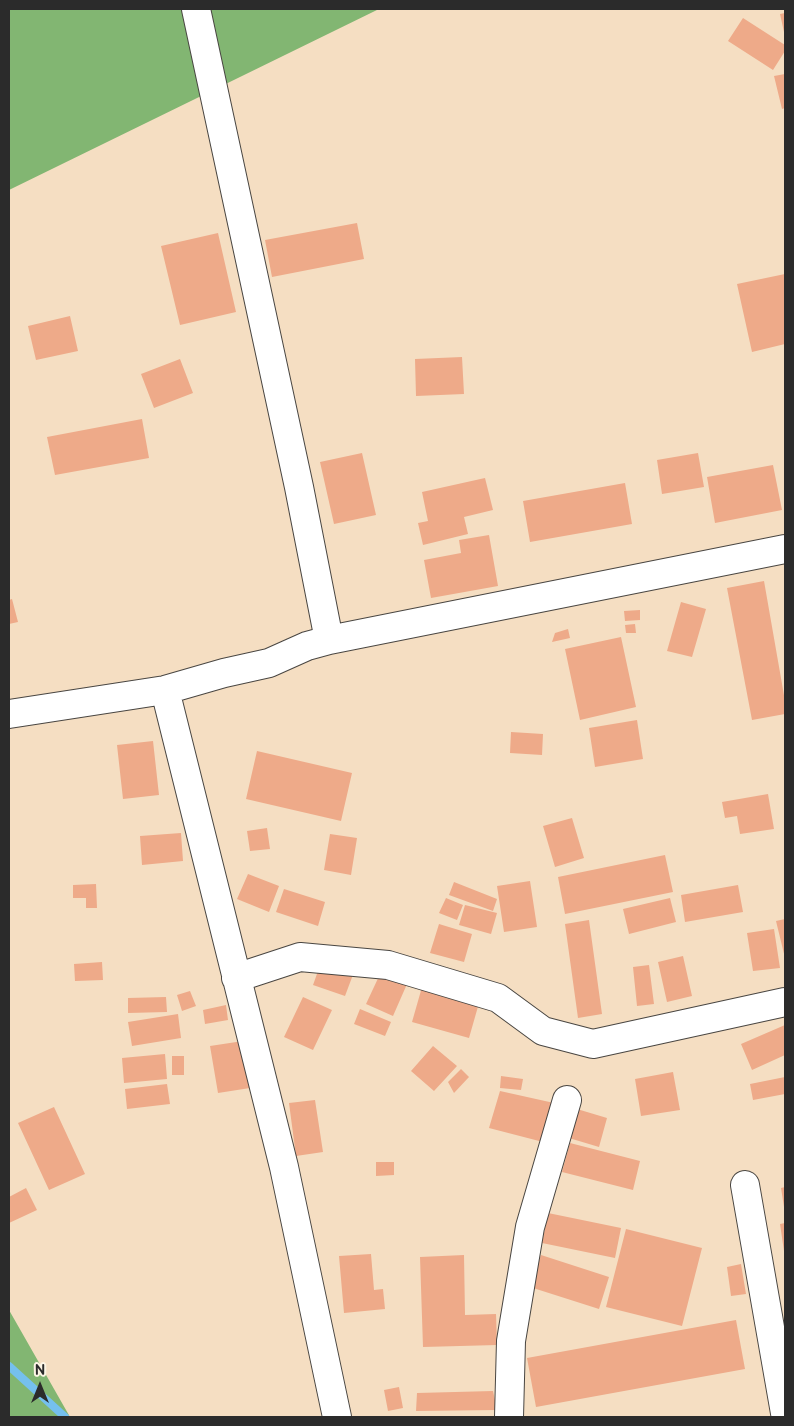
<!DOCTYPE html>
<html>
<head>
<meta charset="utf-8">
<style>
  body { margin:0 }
  #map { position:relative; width:794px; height:1426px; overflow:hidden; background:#f5dec2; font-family:"Balsamiq Sans",sans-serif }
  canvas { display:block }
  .frame { position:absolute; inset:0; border:10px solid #2b2b2b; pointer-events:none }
  .north { position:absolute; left:15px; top:1361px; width:50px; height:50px; -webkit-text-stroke:4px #fcf5e5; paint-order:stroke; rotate:0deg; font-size:14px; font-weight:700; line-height:20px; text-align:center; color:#2b2b2b }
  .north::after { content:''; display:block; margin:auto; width:18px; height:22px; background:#2b2b2b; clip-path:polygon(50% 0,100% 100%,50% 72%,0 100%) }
</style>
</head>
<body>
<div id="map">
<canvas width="794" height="1426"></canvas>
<div class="frame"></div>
<div class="north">N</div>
</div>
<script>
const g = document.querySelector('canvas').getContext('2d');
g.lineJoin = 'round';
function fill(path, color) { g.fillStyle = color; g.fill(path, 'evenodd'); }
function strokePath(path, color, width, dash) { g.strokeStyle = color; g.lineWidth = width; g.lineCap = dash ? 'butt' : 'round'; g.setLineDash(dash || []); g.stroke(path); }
const forest = new Path2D(`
  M9 9H379L9 190Z
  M9 1310 70 1417H9Z`);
const stream = new Path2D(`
  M9 1366 65 1417`);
const building = new Path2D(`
  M785 13V32H784L780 14Z
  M743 18 785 45V51L773 70 728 41Z
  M785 74V108L782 109 774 76Z
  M357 223 364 259 272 277 265 240Z
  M218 233 236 312 180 325 161 246Z
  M785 274V344L752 352 737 284Z
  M70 316 78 351 36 360 28 326Z
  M462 357 464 394 416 396 415 359Z
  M180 359 193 393 154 408 141 374Z
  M142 419 149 458 55 475 47 437Z
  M362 453 376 515 334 524 320 462Z
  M698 453 704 487 662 494 657 460Z
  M773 465 782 510 715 523 707 477Z
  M485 478 493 510 464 517 468 534 423 545 418 523 428 521 422 492Z
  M625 483 632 524 530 542 523 501Z
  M489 535 498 586 431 598 424 560 461 553 459 540Z
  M764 581 785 701V714L752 720 727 588Z
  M12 599 18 622 9 624V600Z
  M681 602 706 609 692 657 667 651Z
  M640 610V620L625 621 624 611Z
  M635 624 636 633H626L625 625Z
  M568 629 570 638 552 642 555 633Z
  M621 637 636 707 580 720 565 649Z
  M637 720 643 759 595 767 589 728Z
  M511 732 543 734 542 755 510 753Z
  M153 741 159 795 123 799 117 745Z
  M257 751 352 773 341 821 246 799Z
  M768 794 774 829 740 834 737 816 725 818 722 802Z
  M572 818 584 858 555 867 543 826Z
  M267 828 270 849 250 851 247 831Z
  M181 833 183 861 142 865 140 836Z
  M330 834 357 838 351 875 324 870Z
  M665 855 673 892 565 914 558 877Z
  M248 874 279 886 269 912 237 899Z
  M530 881 537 927 504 932 497 886Z
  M454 882 497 899 493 911 449 895Z
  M96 884 97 908H86V898H73V885Z
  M738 885 743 912 685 922 681 895Z
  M284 889 325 902 318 926 276 912Z
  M446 898 463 905 457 920 439 913Z
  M670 898 676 922 629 934 623 909Z
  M465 905 497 913 491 934 459 925Z
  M785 919V958L776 921Z
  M589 920 602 1014 578 1018 565 924Z
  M439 924 472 934 464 962 430 953Z
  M774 929 780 968 753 971 747 933Z
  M683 956 692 996 667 1002 658 962Z
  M322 960 354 972 345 996 313 985Z
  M102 962 103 980 75 981 74 964Z
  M649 965 654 1004 637 1006 633 967Z
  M381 972 407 984 393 1016 366 1004Z
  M422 987 479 1003 469 1038 412 1022Z
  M190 991 196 1006 182 1011 177 995Z
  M166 997 167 1012 128 1013V998Z
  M303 997 332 1010 313 1050 284 1037Z
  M226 1005 228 1020 205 1024 203 1010Z
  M360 1009 391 1022 385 1036 354 1024Z
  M178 1014 181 1038 132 1046 128 1022Z
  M785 1025V1055L752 1070 741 1044Z
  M243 1041 250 1088 218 1093 210 1046Z
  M433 1046 457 1066 434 1091 411 1071Z
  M165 1054 167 1079 124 1083 122 1058Z
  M172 1056H184V1075H172Z
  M461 1069 469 1077 454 1093 448 1082Z
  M673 1072 680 1110 641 1116 635 1079Z
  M501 1076 523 1079 521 1090 500 1088Z
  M785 1077V1094L753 1100 750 1084Z
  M167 1084 170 1104 127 1109 125 1089Z
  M500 1091 554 1103 543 1142 489 1128Z
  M315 1100 323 1152 296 1156 289 1103Z
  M54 1107 85 1174 49 1190 18 1123Z
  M577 1109 607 1118 599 1147 569 1138Z
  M570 1143 640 1161 633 1190 562 1172Z
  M376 1162H394V1175L376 1176Z
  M785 1187V1207H784L781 1188Z
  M26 1188 37 1210 9 1223V1197Z
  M548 1213 621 1228 615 1258 542 1243Z
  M785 1223V1250L784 1251 780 1224Z
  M626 1229 702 1248 682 1326 606 1307Z
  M371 1254 374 1290 383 1289 385 1309 344 1313 339 1256Z
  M464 1255 465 1315 496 1314 497 1345 423 1347 420 1257Z
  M541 1255 609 1277 599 1309 530 1287Z
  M741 1264 746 1294 731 1296 727 1267Z
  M736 1320 745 1369 536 1407 527 1358Z
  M399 1387 403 1408 388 1411 384 1390Z
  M493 1391 497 1410 416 1411 417 1393Z`);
const minor = new Path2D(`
  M329 640 785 549
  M165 690 284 1167 337 1417
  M9 714 165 690 224 673 269 663 307 646 329 640 299 487 196 9
  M236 978 300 957 388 965 498 998 543 1031 593 1044 785 1002
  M745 1185 785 1413
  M509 1417 511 1341 530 1227 567 1100`);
fill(forest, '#82b672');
strokePath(stream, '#75c0ee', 8);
fill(building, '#eeaa89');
strokePath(minor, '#494642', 30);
strokePath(minor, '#fff', 28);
</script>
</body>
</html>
